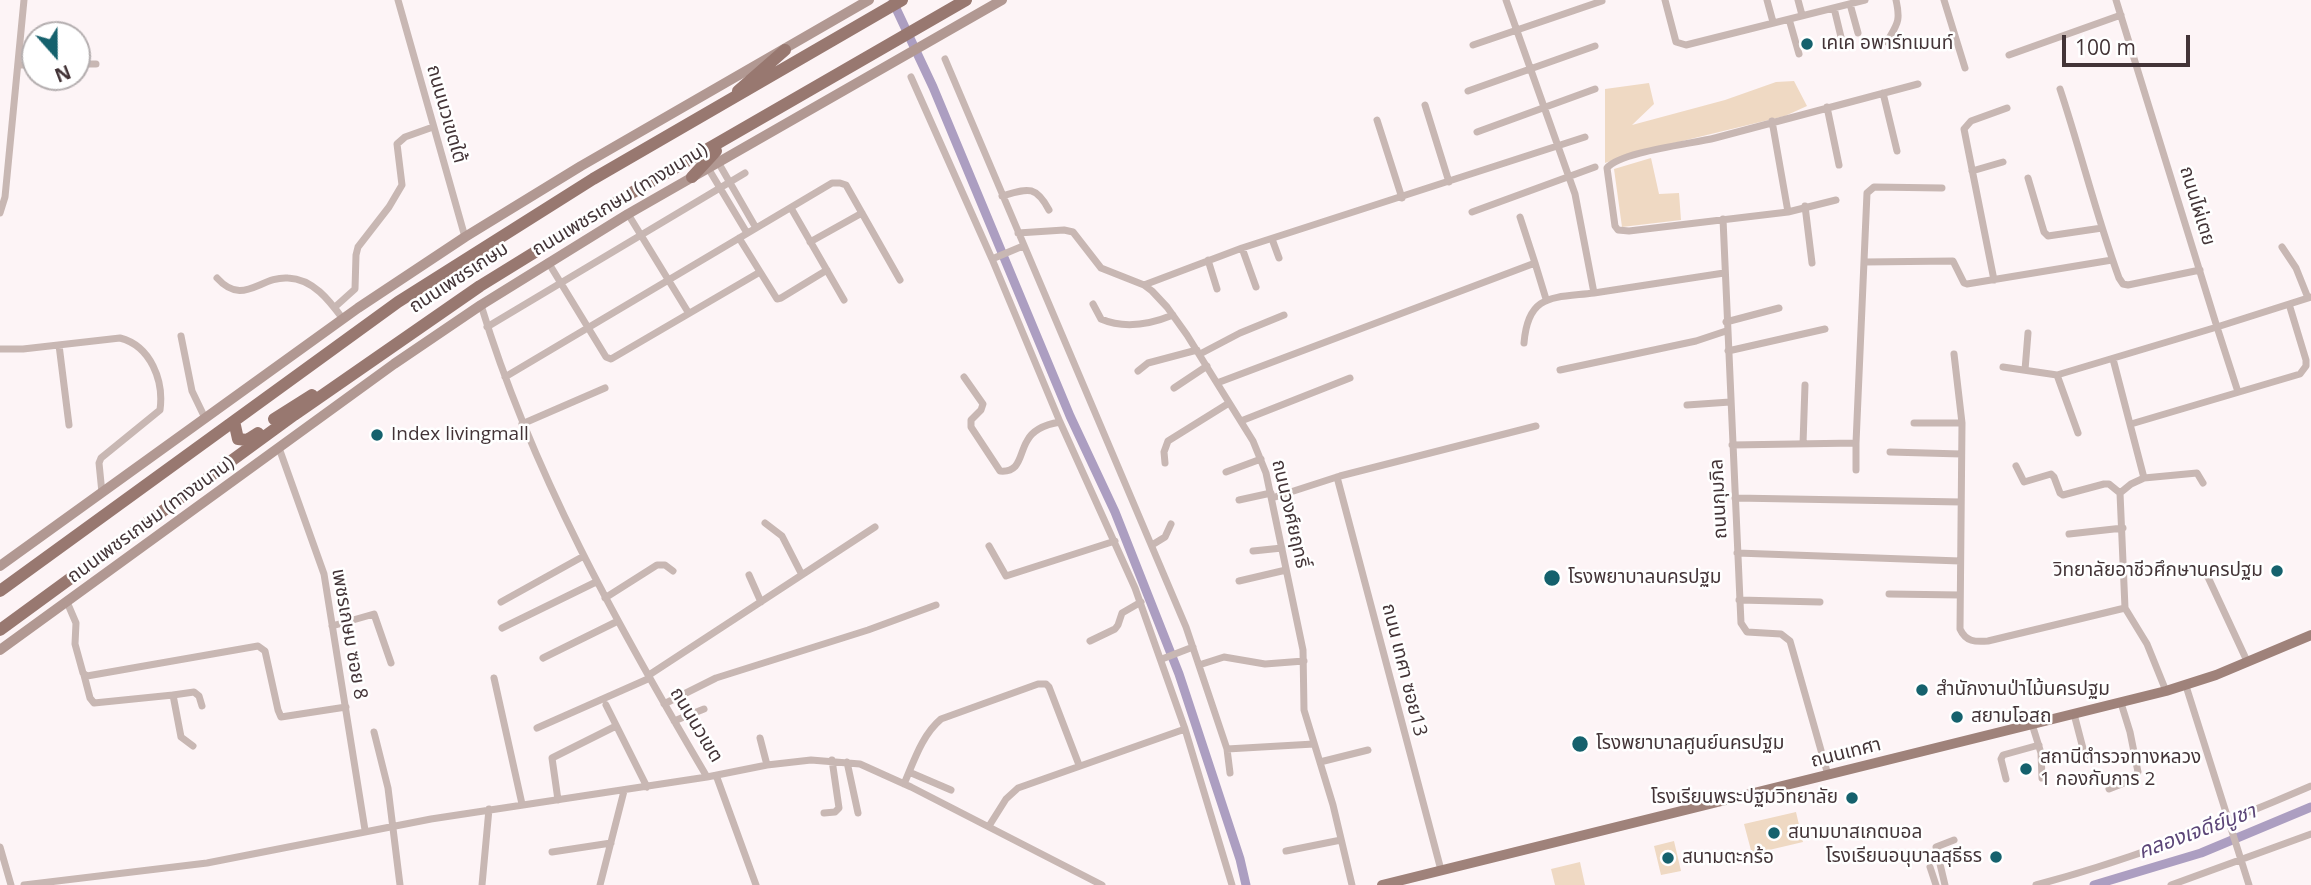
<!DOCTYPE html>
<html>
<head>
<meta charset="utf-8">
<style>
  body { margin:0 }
  #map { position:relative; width:2311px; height:885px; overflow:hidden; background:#fdf4f6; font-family:"Open Sans",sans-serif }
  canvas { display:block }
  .north { position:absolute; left:21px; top:21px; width:70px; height:70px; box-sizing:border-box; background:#fff; border:2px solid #b4aeaf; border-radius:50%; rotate:159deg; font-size:19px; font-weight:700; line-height:28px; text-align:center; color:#433437 }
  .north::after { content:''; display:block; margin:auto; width:24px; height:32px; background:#15616d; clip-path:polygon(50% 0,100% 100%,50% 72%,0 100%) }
  .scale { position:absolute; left:2062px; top:35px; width:128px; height:32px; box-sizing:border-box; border:4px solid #433437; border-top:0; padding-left:9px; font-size:21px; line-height:24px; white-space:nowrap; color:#433437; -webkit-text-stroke:5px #fff; paint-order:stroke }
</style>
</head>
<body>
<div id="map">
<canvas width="2311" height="885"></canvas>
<div class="north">N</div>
<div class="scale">100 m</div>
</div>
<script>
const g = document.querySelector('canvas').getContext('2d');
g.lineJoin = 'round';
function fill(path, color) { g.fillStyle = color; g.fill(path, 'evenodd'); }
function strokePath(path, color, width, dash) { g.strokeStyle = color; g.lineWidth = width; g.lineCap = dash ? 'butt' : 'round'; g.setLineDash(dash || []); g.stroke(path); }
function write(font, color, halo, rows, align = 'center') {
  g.font = font + ' "Open Sans","Noto Sans Thai",sans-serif'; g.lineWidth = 5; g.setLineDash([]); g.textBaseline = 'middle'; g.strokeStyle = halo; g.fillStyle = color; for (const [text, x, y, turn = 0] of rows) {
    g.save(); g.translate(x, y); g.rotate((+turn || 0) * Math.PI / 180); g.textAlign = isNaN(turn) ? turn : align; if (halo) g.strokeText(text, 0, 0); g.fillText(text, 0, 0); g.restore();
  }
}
const green = new Path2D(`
  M1794 81 1807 106 1785 116 1637 152 1605 163V89L1649 83 1654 104 1632 125 1725 100 1776 82Z
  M1651 158 1659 194 1679 193 1681 220 1622 227 1614 169Z
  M1796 812 1803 842 1752 854 1744 824Z
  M1674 841 1681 871 1661 875 1654 846Z
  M1580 862 1585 885H1555L1551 869Z`);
const canal = new Path2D(`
  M893 2 933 87 1070 416 1115 512 1179 674 1240 859 1246 885
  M2094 885 2201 853 2311 807`);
const minor = new Path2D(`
  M398 0 465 237
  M1506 0 1575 194 1594 293 1724 273
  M1665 0 1676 42 1686 45 1865 0
  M1767 0 1773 22
  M1798 0 1802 15
  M1944 0 1965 68
  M2116 0 2217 327 2311 297
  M1850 4 1858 33
  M1834 8 1841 37
  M1789 19 1799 54
  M1887 42C1897 24 1901 22 1896 0
  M1473 45 1602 1
  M2009 55 2121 15
  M945 59 1186 627 1227 749 1230 773
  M77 64H96
  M18 65H35
  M911 77 992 259 1060 422 1135 588 1185 729 1232 885
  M2060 89C2081 152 2096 215 2119 278L2123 284 2128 285 2200 270
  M1468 91 1595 46
  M1883 93 1897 151
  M1425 105 1449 182
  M1827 107 1839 165
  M1377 120 1402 198
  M1772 121 1788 212
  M1477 132 1595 89
  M718 162 756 228
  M708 168 747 233
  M1972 171 2003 162
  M2028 178 2044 232 2048 236 2102 228
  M1002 196C1027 189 1035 184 1049 210
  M1836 200 1788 212 1629 231 1618 230 1615 226 1607 168C1620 152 1691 144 1715 138 1783 120 1850 102 1918 84
  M1805 206 1812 263
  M791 208 844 300
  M1472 212 1595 167
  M0 213 5 197 24 0
  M628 214 688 312
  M1723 219 1741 623 1747 632 1781 634 1790 641 1828 775
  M1018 233 1064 230 1073 232 1101 268 1144 285 1152 291 1167 307 1187 335 1253 441 1266 473 1303 650 1304 710 1333 805 1352 885
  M739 238 777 299 781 298 827 270
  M1272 239 1279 258
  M810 242 862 213
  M2282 247 2296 268 2308 298
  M1242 248 1256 287
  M992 259 1023 246
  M1208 260 1217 289
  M548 262 606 357 611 359 760 272
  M1865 262 1953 261 1964 283 1967 284 2112 260
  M1535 263 1546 299
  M217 278C243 307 260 276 288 278 313 279 329 300 343 319
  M1994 280 1964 129 1971 121 2007 108
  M1144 285 1242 248 1585 137
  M1093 304 1101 319C1124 329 1151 324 1173 315
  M481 305C532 473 618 626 707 777L767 765 811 760 860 764 911 787 1102 885
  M335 307 355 289 356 255 358 247 389 207 402 185 397 144 405 137 433 127
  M1726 322 1779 308
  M487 327 745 173
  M181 336 192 391 205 418
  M1524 343C1528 293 1553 298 1594 293
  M59 345 69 425
  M0 349H23L120 338C151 346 164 381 160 410L101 458 99 463 102 493
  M1728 351 1825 329
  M1200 354 1240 333 1284 315
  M1954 354 1962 423 1960 629C1966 642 1975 642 1988 641L2125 608
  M2113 359 2144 478 2131 484 2120 493 2125 608
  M2003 367 2057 375 2217 327 2238 392
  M1560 370 1696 341 1726 331
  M2025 370 2028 333
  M1138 371 1148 363 1197 350
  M2057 375 2078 433
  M505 377 832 183H840L846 185 900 280
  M964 377 983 404 981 410 971 420V427L1000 471C1021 473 1019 454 1027 441 1033 429 1048 424 1060 422
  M1217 383 1535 263 1520 217
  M1174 388 1207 366
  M1687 405 1730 402
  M1241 421 1350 378
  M1914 423H1962
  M522 424 605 388
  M2131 424 2300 374 2306 366V360L2289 304
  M1856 443V470
  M1803 444 1805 385
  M1732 445 1856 443 1867 193 1874 187 1942 188
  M279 448 324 574 365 830
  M1890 452 1961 454
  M1165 463 1164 452 1168 441 1229 403
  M2016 466 2024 482 2051 474 2054 477 2060 493 2063 495 2104 484H2109L2120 493
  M1226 472 1261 459
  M1337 477 1441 870
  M2144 478 2197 473 2203 483
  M1272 498 1340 476 1536 426
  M1735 498 1961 502
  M1239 500 1271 493
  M765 523 782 536 802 575
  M2069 534 2123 528
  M1152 545 1165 537 1171 524
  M989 546 1006 576 1115 541
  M1253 551 1282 548
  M1737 553 1960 561
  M749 575 761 602
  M2207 575 2247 661
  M1239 581 1286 570
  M1889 594 1960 595
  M605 598 657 565H665L673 571
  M1739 600 1820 602
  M67 602 76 623 75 644 83 673 87 676 258 646 265 651 278 710 281 717 346 707
  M501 602 582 557
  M2125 608 2147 644 2166 691
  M332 626 374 614 391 663
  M502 628 596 582
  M1090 641 1115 629 1118 625 1122 613 1141 602
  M543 658 618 621
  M1162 659 1193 647
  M1199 665 1224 657 1265 664 1304 661
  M84 675 90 698 94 703 173 695 181 737 193 746
  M649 675 875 527
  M494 678 522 804
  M2186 686 2249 885
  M173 695 194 692 199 696 202 706
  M664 704 716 678 868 630 936 605
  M606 705 647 787
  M2074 714 2086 760
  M674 721 704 709
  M2032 724 2041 753 2042 778
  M537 728 650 678
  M374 732 388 788 400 885
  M760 738 767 765
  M1227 749 1314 744
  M847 762 858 813
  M1320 762 1368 750
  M909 772 951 790
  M716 775 756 885
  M2006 779 2001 759 2003 755 2039 745
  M904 784C914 761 922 735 941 719L1038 684H1046L1049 687 1079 765
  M2109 789 2134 779 2138 772 2130 732 2121 703
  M558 800 552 758 616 726
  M824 813 835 812 839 808 832 760
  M989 826 1006 799 1018 788 1185 729
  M0 847 11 885
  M1286 851 1341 840
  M552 852 611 843
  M1930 867 1936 885
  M24 885 207 863 431 819 707 777
  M482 885 489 809
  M600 885 624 791
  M1945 885 1936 847 1954 840
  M2036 885C2131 860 2221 825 2311 786
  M2171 885 2311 834`);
const secondary = new Path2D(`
  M0 566 358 308 465 237 581 166 869 0
  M0 650 394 364 481 305 628 214 1002 0`);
const primary = new Path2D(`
  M1382 885 2166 691 2216 675 2311 635`);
const trunk = new Path2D(`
  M738 91 785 50
  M692 177 716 151
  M274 419 312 395
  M234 421 238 439 247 440 258 433
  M0 591 398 302 593 179 902 0
  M0 630 294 415 480 286 621 199 966 0`);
const markers = [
  [1807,44,7,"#15616d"],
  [377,435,7,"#15616d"],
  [2277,571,7,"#15616d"],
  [1552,578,9,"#15616d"],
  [1922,690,7,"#15616d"],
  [1957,717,7,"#15616d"],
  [1580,744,9,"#15616d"],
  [2026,769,7,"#15616d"],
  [1852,798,7,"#15616d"],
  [1774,833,7,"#15616d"],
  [1996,857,7,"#15616d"],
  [1668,858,7,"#15616d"]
];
const poiNames = [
  ["เคเค อพาร์ทเมนท์",1821,44],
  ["Index livingmall",391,435],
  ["วิทยาลัยอาชีวศึกษานครปฐม",2263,571,"right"],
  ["โรงพยาบาลนครปฐม",1568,578],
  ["สำนักงานป่าไม้นครปฐม",1936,690],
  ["สยามโอสถ",1971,717],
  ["โรงพยาบาลศูนย์นครปฐม",1596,744],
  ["สถานีตำรวจทางหลวง",2040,758],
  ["1 กองกับการ 2",2040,780],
  ["โรงเรียนพระปฐมวิทยาลัย",1838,798,"right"],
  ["สนามบาสเกตบอล",1788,833],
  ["โรงเรียนอนุบาลสุธีธร",1982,857,"right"],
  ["สนามตะกร้อ",1682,858]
];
const streetNames = [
  ["ถนนนวเขตใต้",446,114,74],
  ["ถนนเพชรเกษม (ทางขนาน)",620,200,-31],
  ["ถนนไผ่เตย",2197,206,73],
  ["ถนนเพชรเกษม",459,278,-33],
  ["ถนนกุมภิล",1719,499,-93],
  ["ถนนวงศ์ยฤทธิ์",1290,514,77],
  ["ถนนเพชรเกษม (ทางขนาน)",151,520,-36],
  ["เพชรเกษม ซอย 8",349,634,80],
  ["ถนน เทศา ซอย13",1404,670,76],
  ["ถนนนวเขต",696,725,59],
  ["ถนนเทศา",1846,753,-14]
];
const waterNames = [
  ["คลองเจดีย์บูชา",2197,832,-20]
];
fill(green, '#efd9c3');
strokePath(canal, '#ac9ec1', 9);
strokePath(minor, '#c8b7b3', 7);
strokePath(secondary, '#b19892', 10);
strokePath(primary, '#9f827a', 10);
strokePath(trunk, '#987870', 12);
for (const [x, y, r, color] of markers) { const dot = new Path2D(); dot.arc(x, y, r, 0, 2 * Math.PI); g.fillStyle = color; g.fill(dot); strokePath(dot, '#fff', 2.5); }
write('19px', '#433437', '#fff', poiNames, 'left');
write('19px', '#433437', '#fff', streetNames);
write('italic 21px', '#5c4678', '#fff', waterNames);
</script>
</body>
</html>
